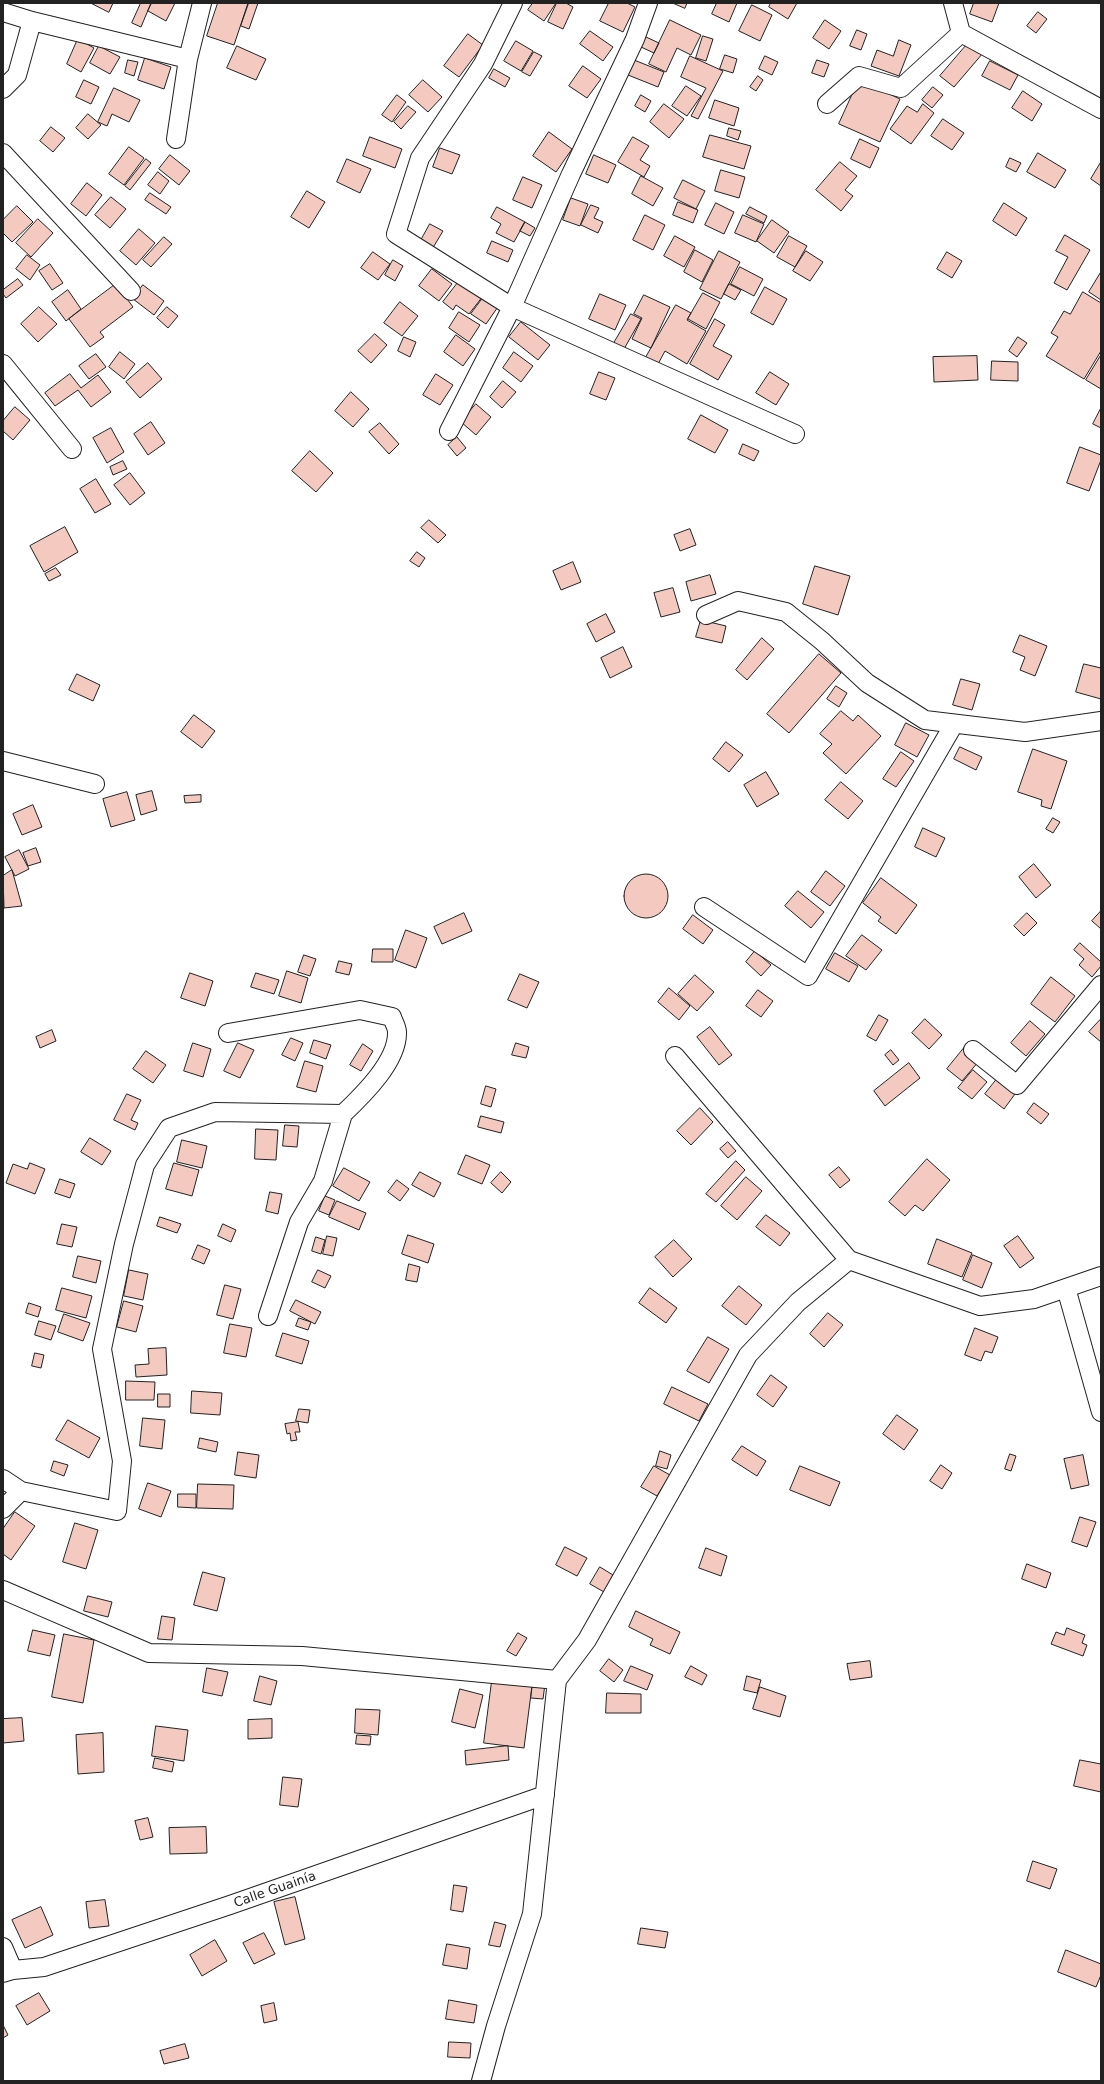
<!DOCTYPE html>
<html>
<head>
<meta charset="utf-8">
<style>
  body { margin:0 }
  #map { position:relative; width:1104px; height:2084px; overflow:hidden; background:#fff; font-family:"DejaVu Sans",sans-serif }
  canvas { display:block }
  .frame { position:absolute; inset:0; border:4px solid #222; pointer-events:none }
</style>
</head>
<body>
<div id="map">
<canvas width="1104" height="2084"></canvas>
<div class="frame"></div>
</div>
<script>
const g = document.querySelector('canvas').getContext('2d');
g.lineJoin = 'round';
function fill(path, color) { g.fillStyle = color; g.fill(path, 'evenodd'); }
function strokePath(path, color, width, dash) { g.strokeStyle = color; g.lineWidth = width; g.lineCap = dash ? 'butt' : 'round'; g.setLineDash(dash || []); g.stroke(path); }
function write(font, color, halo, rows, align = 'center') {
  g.font = font + ' "DejaVu Sans",sans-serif'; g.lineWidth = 3; g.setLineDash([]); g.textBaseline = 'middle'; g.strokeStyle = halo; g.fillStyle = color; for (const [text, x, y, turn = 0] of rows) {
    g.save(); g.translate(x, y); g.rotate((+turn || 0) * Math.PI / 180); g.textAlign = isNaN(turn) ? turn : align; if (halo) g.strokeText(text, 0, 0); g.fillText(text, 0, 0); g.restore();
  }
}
const building = new Path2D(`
  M91 3H113L109 12Z
  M141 3H151L141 27 132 23Z
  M152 3H175L166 21 148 11Z
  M218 3H248L234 45 207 36Z
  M249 3H258L249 29 241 26Z
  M533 3H556L544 21 528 10Z
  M557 3H566L573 7 563 29 548 22Z
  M609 3H627L635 7 623 32 600 21Z
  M673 3H687L685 8Z
  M717 3H737L729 22 712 14Z
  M771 3H797L788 19 769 7Z
  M974 3H999L992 22 970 14Z
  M752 5 772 15 760 41 739 31Z
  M1038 12 1047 19 1036 33 1027 26Z
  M670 20 701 35 691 55 677 48 666 72 649 64Z
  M825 20 841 31 829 49 813 38Z
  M857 30 867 34 861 50 850 46Z
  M590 31 613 47 603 61 580 44Z
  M468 34 483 45 459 77 444 66Z
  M703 36 713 39 706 61 696 58Z
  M646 37 659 43 654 53 641 47Z
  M78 39 94 48 81 72 67 64Z
  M899 40 911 45 899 76 871 66 877 50 893 56Z
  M516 41 533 51 521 71 504 61Z
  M970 41 983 53 954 87 940 76Z
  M99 46 120 57 110 74 90 63Z
  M237 46 266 59 256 80 227 68Z
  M534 52 542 56 530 76 522 72Z
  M725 55 737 59 733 73 720 69Z
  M690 56 723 71 698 119 691 116 706 88 681 77Z
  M765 56 778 62 772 75 759 69Z
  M145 58 171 67 164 89 138 80Z
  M128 60 138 62 134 76 125 73Z
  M634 60 664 72 658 87 628 75Z
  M817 60 829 64 824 77 812 73Z
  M990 61 1018 75 1010 90 982 76Z
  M583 66 601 79 587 98 569 86Z
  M494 69 510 78 505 87 489 78Z
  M758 76 763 80 756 91 750 87Z
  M84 80 99 87 91 104 76 97Z
  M423 80 442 97 428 112 409 95Z
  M859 80 900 99 880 142 839 124Z
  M686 86 701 96 687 116 672 106Z
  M933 87 943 95 932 108 922 100Z
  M114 88 140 100 129 122 112 114 107 126 98 122Z
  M1023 91 1042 104 1032 121 1012 108Z
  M397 95 406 102 392 122 382 115Z
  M641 95 651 101 645 112 635 106Z
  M715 100 739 108 734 126 709 118Z
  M664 104 684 119 669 138 650 122Z
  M923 104 934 113 911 144 890 129 907 106 917 112Z
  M408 106 416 112 401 129 394 122Z
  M88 114 101 125 88 139 76 128Z
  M943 119 964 133 952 150 931 136Z
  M51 127 65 138 53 152 40 141Z
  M729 128 741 131 738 140 727 136Z
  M549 132 572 149 556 172 533 156Z
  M710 135 751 146 744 169 703 157Z
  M370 137 402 149 395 168 363 156Z
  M633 137 649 146 640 160 650 166 644 177 618 162Z
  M860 139 879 148 870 168 851 159Z
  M129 147 144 158 124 185 109 174Z
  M440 148 460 155 452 174 433 167Z
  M1038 153 1066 170 1055 188 1027 172Z
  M170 155 190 171 179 185 159 169Z
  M594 155 616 165 608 183 586 174Z
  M1010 158 1021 163 1016 172 1006 167Z
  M146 159 151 163 130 190 125 186Z
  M347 159 371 169 360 193 337 182Z
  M840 162 857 176 845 190 853 196 841 211 816 190Z
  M1101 162V186L1091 179Z
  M721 170 745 177 739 198 715 191Z
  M158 172 169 181 160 194 148 185Z
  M641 176 663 188 653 206 632 194Z
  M523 177 542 185 532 208 513 200Z
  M683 180 705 191 696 209 674 198Z
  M87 183 102 195 86 216 71 204Z
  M307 191 325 202 309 228 291 217Z
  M150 193 171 207 166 214 145 200Z
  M111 197 126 209 110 228 95 215Z
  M571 198 588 204 580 226 563 220Z
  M678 202 698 210 693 223 673 215Z
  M716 203 734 212 724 234 705 225Z
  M1004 203 1027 218 1016 236 993 221Z
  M591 205 599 208 594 218 603 222 598 233 581 225Z
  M17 206 33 222 12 242 3 233V220Z
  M497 207 525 222 514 242 496 233 501 224 491 218Z
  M750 207 767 216 764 223 746 214Z
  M645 215 665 225 653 250 633 240Z
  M743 215 764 224 756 242 735 233Z
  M38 219 53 233 31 257 16 243Z
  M772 220 789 232 774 253 757 241Z
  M525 222 535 228 530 236 520 231Z
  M430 224 443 231 431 251 419 244Z
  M139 229 155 243 136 265 120 251Z
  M1065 235 1090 250 1067 290 1054 283 1068 257 1056 251Z
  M675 236 695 247 684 267 664 256Z
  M789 236 807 246 795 267 777 257Z
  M164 237 172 244 151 267 143 260Z
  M492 241 513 250 508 262 487 253Z
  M695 250 713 260 702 282 684 272Z
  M719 251 740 262 721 299 700 289Z
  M806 251 823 262 810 281 793 271Z
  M373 252 390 264 378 280 361 268Z
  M947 252 962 261 952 278 937 269Z
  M27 255 40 265 30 280 16 269Z
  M393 260 403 266 395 281 385 275Z
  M50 264 63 283 52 290 39 271Z
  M740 267 763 279 754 296 731 284Z
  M432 269 452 284 439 301 419 286Z
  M1101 272V300L1089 292Z
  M18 279 23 285 6 298 3 294V290Z
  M460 280 483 296 469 314 456 305 453 310 443 302Z
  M116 284 133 307 100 332 104 337 90 347 69 319Z
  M729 284 741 290 735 300 724 294Z
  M143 285 164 301 154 315 133 299Z
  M765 287 787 299 773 325 751 313Z
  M68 290 81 309 66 321 52 302Z
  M1083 292 1101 303V351L1084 379 1046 356 1058 337 1051 333 1064 311 1070 314Z
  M703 293 720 302 706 329 688 319Z
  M486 294 500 304 486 324 471 314Z
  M600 294 626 305 615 330 589 319Z
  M644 295 670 307 651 348 632 339 642 318 634 314Z
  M400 302 418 316 402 336 384 323Z
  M676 305 691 313 687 320 706 331 687 364 665 351 657 366 645 359Z
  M39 307 57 324 38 342 21 324Z
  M167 307 178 316 168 328 157 318Z
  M459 312 480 325 469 342 449 328Z
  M631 314 641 319 624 349 614 343Z
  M715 319 725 325 713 346 732 356 718 380 690 364Z
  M521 322 550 345 538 360 509 337Z
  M375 334 387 345 371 363 358 351Z
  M456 335 475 349 463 366 444 352Z
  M404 337 416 342 410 357 398 351Z
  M1018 337 1027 343 1017 357 1009 351Z
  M120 352 135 364 124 379 109 367Z
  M514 352 533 366 521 382 503 368Z
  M96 354 106 367 89 379 79 366Z
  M1101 355V389L1086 380Z
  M977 356 978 380 934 382 933 357Z
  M992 361 1018 362V381L991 380Z
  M148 363 162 379 140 398 126 382Z
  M599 372 615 378 606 400 590 394Z
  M770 372 789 384 776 405 756 393Z
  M70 374 81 388 98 375 111 392 91 407 78 390 55 406 45 393Z
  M436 374 453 385 440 405 423 395Z
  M503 381 516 392 502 408 490 397Z
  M351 392 369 409 353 427 335 411Z
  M476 404 491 417 476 435 461 422Z
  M15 407 30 420 13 440 3 431V421Z
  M1101 408V428L1093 424Z
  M701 415 728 430 715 453 688 439Z
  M151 422 165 443 148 455 134 434Z
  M380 423 399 444 389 454 369 432Z
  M111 428 124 452 107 463 93 438Z
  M457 437 466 448 457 456 448 445Z
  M743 444 759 451 754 461 739 454Z
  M1080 447 1101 455V460L1089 491 1067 483Z
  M310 451 333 473 316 492 292 471Z
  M123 461 127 469 113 475 110 467Z
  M130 473 145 493 130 505 114 485Z
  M96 479 111 504 95 513 80 489Z
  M429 520 446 535 438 543 421 528Z
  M65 527 78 552 44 572 30 546Z
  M690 529 696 545 680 551 674 535Z
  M417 552 425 558 419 567 410 561Z
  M573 562 581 582 561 590 553 571Z
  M815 566 850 576 838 615 803 604Z
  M56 568 61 575 49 581 45 574Z
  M710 575 716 594 691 601 686 582Z
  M673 588 680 612 661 617 654 593Z
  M606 614 615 632 596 642 587 624Z
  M701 620 726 626 722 643 696 637Z
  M1020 635 1047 646 1035 676 1020 670 1025 657 1013 652Z
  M762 638 774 649 747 680 736 670Z
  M623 647 632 667 610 678 601 658Z
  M819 654 841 673 789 733 767 714Z
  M1084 664 1101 668V699L1076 692Z
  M77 674 100 685 93 701 69 690Z
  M961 679 980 684 972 710 953 705Z
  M836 686 847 693 839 707 827 699Z
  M841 711 853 721 858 715 881 736 846 774 823 753 832 744 820 734Z
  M194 715 215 731 202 748 181 732Z
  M906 723 929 735 917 757 895 745Z
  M726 742 743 755 729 772 713 759Z
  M960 747 982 757 976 770 954 759Z
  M1033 749 1067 761 1051 809 1041 806 1042 800 1018 792Z
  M901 752 914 761 896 787 883 779Z
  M766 772 779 794 757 807 744 785Z
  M841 782 863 801 848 819 825 800Z
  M152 791 157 810 141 815 136 795Z
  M127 792 135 820 111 827 103 799Z
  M201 795V802L185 803 184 796Z
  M33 805 42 827 22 835 13 814Z
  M1053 818 1060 822 1053 833 1046 829Z
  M923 828 945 838 936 857 915 847Z
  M36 848 41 862 28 866 23 853Z
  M19 850 29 869 15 876 5 857Z
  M1034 864 1051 885 1036 898 1019 877Z
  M12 870 22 906 4 908 3 876Z
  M826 871 845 886 830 906 811 892Z
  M624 896a22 22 0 1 1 44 0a22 22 0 1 1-44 0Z
  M881 878 917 905 896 934 878 921 881 917 863 903Z
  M798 891 824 912 811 928 785 906Z
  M1101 911V929L1092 921Z
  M464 913 472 931 442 944 434 927Z
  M1027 913 1037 923 1024 936 1014 926Z
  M693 915 713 930 703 944 683 929Z
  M406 930 427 938 416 968 395 960Z
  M862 935 882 950 866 970 846 956Z
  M1080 943 1101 962V966L1092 977 1079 965 1084 959 1074 950Z
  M373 949H393V962H372Z
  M755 951 771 965 761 976 746 962Z
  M835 953 858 966 849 982 826 969Z
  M304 955 316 959 310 976 298 972Z
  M339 961 352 964 349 975 336 972Z
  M287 971 308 978 301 1003 279 996Z
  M190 973 213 981 205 1006 181 998Z
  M256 973 279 980 274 994 251 987Z
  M520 974 539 982 527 1008 508 1000Z
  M695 975 714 992 697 1011 678 994Z
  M1051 977 1075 996 1055 1022 1031 1004Z
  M669 988 690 1006 679 1020 658 1002Z
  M758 990 773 1001 761 1017 746 1006Z
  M879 1015 888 1020 876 1041 867 1036Z
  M925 1019 942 1035 929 1049 912 1033Z
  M1100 1020H1101V1042L1089 1032Z
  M1030 1021 1045 1034 1026 1056 1011 1043Z
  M710 1027 732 1055 719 1065 697 1037Z
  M52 1030 56 1041 40 1048 36 1037Z
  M291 1038 303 1043 295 1061 282 1055Z
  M314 1040 331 1045 326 1059 310 1053Z
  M193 1043 211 1049 203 1077 184 1071Z
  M238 1043 254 1050 240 1078 224 1071Z
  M516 1043 529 1047 526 1058 512 1055Z
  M363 1044 373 1051 361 1071 350 1065Z
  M964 1048 979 1061 962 1081 947 1069Z
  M891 1050 899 1060 893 1065 885 1055Z
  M146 1051 166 1065 153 1083 133 1069Z
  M305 1061 323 1066 316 1092 297 1087Z
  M909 1063 920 1078 885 1106 874 1091Z
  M973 1070 987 1082 972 1099 958 1088Z
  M997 1079 1015 1094 1004 1109 985 1094Z
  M486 1086 496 1089 491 1107 481 1104Z
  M127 1094 141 1100 131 1120 138 1123 135 1130 114 1120Z
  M1034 1103 1049 1114 1041 1124 1027 1113Z
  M700 1108 713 1122 691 1145 677 1131Z
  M481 1116 504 1122 501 1133 478 1127Z
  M285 1125 299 1126 297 1147 283 1146Z
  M256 1129 278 1130 276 1160 255 1159Z
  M90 1138 111 1151 102 1165 81 1152Z
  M182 1140 207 1146 202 1168 177 1162Z
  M728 1142 736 1151 728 1158 720 1149Z
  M466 1155 490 1165 482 1184 458 1174Z
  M927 1159 950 1180 923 1211 915 1205 905 1216 889 1202Z
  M736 1161 745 1170 716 1202 706 1194Z
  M30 1163 45 1169 35 1194 6 1183 13 1164 27 1169Z
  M174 1163 199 1170 192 1196 166 1189Z
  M839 1167 850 1180 840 1188 829 1175Z
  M344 1168 370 1182 359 1201 333 1186Z
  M420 1172 441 1183 434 1197 412 1185Z
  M501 1172 511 1182 502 1193 491 1183Z
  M746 1177 762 1191 737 1220 721 1206Z
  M60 1179 75 1184 70 1198 55 1193Z
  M397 1180 409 1189 400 1201 388 1192Z
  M270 1192 282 1194 278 1214 266 1211Z
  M325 1196 335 1200 329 1215 319 1211Z
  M337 1201 366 1213 359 1230 329 1217Z
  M766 1215 790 1233 780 1246 756 1227Z
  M160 1217 181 1224 177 1233 157 1226Z
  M62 1224 77 1227 72 1247 57 1244Z
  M223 1224 236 1230 231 1242 218 1236Z
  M408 1235 434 1244 428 1263 402 1254Z
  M327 1236 337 1238 333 1256 323 1254Z
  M1018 1236 1034 1258 1020 1268 1004 1246Z
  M316 1237 325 1240 321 1254 312 1251Z
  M937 1239 972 1253 962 1277 928 1264Z
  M674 1240 692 1259 673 1277 655 1257Z
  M198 1245 210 1250 204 1264 192 1259Z
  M973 1255 992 1263 982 1288 963 1280Z
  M78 1256 101 1261 96 1283 73 1277Z
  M409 1264 420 1267 417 1282 406 1280Z
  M129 1270 148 1274 143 1300 124 1296Z
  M318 1270 331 1276 325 1288 312 1282Z
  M225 1285 241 1289 233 1319 217 1315Z
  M739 1286 762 1305 746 1325 722 1306Z
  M62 1288 92 1296 86 1318 56 1310Z
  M650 1288 677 1308 666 1323 639 1303Z
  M296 1300 321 1312 315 1324 290 1311Z
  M124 1301 143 1306 136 1332 117 1327Z
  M29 1303 41 1307 38 1317 26 1313Z
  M828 1313 843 1325 824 1347 810 1334Z
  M64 1314 90 1323 83 1341 58 1332Z
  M299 1318 311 1322 308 1330 296 1326Z
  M39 1321 56 1326 51 1340 35 1335Z
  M230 1324 252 1328 246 1357 224 1353Z
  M975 1328 998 1337 992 1353 985 1351 981 1361 965 1355Z
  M283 1333 309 1341 302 1364 276 1356Z
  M708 1337 729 1349 709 1383 687 1371Z
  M166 1348 167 1375 136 1377 135 1365 149 1364 148 1349Z
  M35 1353 44 1355 41 1368 32 1366Z
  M771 1375 787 1387 773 1407 757 1395Z
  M126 1381 155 1382 154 1400H126Z
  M672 1387 708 1404 699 1421 664 1404Z
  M192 1391 222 1393 220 1415 191 1413Z
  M158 1394H170V1407H158Z
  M299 1409 310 1410 308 1423 296 1421Z
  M897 1415 918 1430 904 1450 883 1434Z
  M143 1418 165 1420 162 1449 140 1446Z
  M68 1420 100 1438 89 1458 56 1440Z
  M298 1422 300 1432H295L297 1440 291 1441 290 1433 287 1434 285 1424Z
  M200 1438 218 1442 216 1452 198 1448Z
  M742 1446 766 1461 757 1476 732 1460Z
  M660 1451 671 1455 667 1469 656 1466Z
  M238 1452 259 1455 256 1478 235 1475Z
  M1010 1454 1016 1456 1011 1471 1005 1469Z
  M1083 1455 1089 1485 1071 1489 1064 1459Z
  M54 1461 68 1465 64 1476 51 1471Z
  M941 1465 952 1473 942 1489 930 1481Z
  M654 1466 670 1475 657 1496 641 1487Z
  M800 1466 840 1482 830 1506 790 1490Z
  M148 1483 171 1491 161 1517 139 1509Z
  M198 1484 234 1485 233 1509 197 1508Z
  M178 1494H196V1508L178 1507Z
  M15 1512 35 1526 11 1560 3 1554V1529Z
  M1080 1517 1096 1522 1087 1547 1072 1542Z
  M75 1523 98 1530 86 1569 63 1562Z
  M565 1547 587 1558 577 1576 556 1565Z
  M706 1548 727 1556 721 1576 699 1568Z
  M1027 1564 1051 1573 1046 1588 1022 1579Z
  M600 1567 613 1575 604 1592 590 1584Z
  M203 1572 225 1578 217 1611 194 1605Z
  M88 1596 112 1602 108 1617 84 1611Z
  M636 1611 680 1632 670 1654 650 1645 653 1639 629 1627Z
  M162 1616 175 1618 172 1640 158 1639Z
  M1067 1628 1085 1635 1082 1643 1087 1645 1083 1656 1051 1644 1056 1632 1064 1635Z
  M33 1630 55 1635 50 1656 28 1651Z
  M518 1633 527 1638 516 1656 507 1651Z
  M64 1634 94 1640 83 1703 52 1697Z
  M609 1659 623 1670 614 1682 600 1671Z
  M870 1661 872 1677 850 1680 847 1664Z
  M631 1666 653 1675 647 1690 624 1681Z
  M691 1666 707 1675 702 1685 685 1677Z
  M207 1668 228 1672 222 1696 203 1692Z
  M260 1676 277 1681 271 1705 254 1701Z
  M747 1676 761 1680 757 1693 744 1690Z
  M492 1681 532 1686 524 1748 484 1743Z
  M533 1682 545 1684 543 1699 531 1698Z
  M760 1687 786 1696 780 1717 753 1709Z
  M460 1689 483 1695 475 1728 452 1722Z
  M607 1693 641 1694V1713H606Z
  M356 1709 380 1710 378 1735 355 1733Z
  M22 1718 24 1741 3 1743V1719Z
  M272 1719V1738L248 1739V1720Z
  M156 1726 188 1730 184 1761 152 1756Z
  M103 1733 104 1772 78 1774 76 1735Z
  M357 1735 371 1736 370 1745 356 1744Z
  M508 1746 509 1760 466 1765 465 1751Z
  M155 1758 174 1762 172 1772 153 1768Z
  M1080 1760 1101 1764V1792L1074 1786Z
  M283 1777 302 1779 298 1807 280 1805Z
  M148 1818 153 1837 140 1840 135 1821Z
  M206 1827 207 1853 170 1854 169 1828Z
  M1033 1861 1057 1869 1050 1889 1027 1881Z
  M454 1885 467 1887 463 1912 451 1910Z
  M295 1897 305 1939 285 1945 274 1902Z
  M105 1900 109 1926 89 1928 86 1902Z
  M41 1907 53 1935 25 1948 12 1920Z
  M495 1922 506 1925 500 1947 489 1945Z
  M641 1928 668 1932 665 1948 638 1944Z
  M264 1933 275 1954 254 1964 243 1943Z
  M215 1940 227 1961 202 1976 190 1955Z
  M447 1944 470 1948 467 1969 443 1965Z
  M1066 1950 1101 1964V1975L1096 1987 1058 1972Z
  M39 1993 50 2011 27 2025 16 2006Z
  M449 2000 477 2005 474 2023 446 2019Z
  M274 2003 277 2020 264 2023 261 2006Z
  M3 2025 8 2035 3 2038Z
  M449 2042 471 2043 470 2058 448 2057Z
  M185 2044 189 2058 164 2064 160 2051Z`);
const minor = new Path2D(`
  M513 3 483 64 420 158 396 234 512 307 795 434
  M953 3 961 33 1101 109
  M3 12 32 21 188 59
  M3 89 17 75 32 21
  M827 104 859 76 901 88 961 33
  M176 139 188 59 202 3
  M3 153 131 291
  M3 364 72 449
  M449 431 512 307 571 174 635 39 648 3
  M706 615 738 601 786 612 822 641 867 683 925 720 1025 732 1101 721
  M3 761 95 784
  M704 907 808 976 954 724
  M228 1033 360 1010 392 1017C393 1021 397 1027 397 1032 398 1061 363 1095 343 1114
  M973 1050 1017 1085 1101 985
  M675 1056 849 1260
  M1066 1288 1101 1412
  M3 1479 21 1491 3 1509
  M21 1491 117 1511 122 1461 102 1349 124 1244 145 1165 169 1128 215 1112 343 1114 323 1181 299 1222 268 1316
  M3 1590 149 1653 302 1656 557 1680
  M3 1947 13 1970
  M3 1973 13 1970 44 1967 230 1905 545 1795
  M481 2081 496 2026 532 1914 557 1680 587 1640 748 1355 798 1302 849 1260 980 1306 1034 1299 1101 1276`);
const streetNames = [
  ["Calle Guainía",275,1890,-19]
];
fill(building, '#f3c9c0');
strokePath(building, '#222', 1);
strokePath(minor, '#222', 20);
strokePath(minor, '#fff', 18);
write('13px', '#222', '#fff', streetNames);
</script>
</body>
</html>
